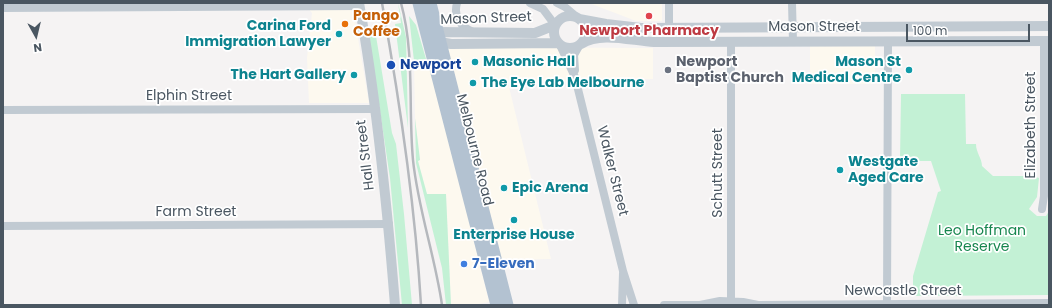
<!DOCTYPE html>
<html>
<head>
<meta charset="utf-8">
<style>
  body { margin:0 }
  #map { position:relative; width:1052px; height:308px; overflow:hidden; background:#f5f3f3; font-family:Poppins,sans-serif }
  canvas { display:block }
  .frame { position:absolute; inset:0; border:4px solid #4a5661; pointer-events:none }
  .north { position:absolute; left:16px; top:16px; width:40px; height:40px; -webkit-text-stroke:3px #fff; paint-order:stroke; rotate:172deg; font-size:11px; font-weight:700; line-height:16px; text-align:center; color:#4a5661 }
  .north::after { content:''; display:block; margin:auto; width:14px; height:18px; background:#4a5661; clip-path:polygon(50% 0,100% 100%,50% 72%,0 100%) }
  .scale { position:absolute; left:906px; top:24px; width:124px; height:18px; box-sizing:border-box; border:2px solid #4a5661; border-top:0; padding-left:5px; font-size:12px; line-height:14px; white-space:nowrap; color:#4a5661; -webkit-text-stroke:3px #fff; paint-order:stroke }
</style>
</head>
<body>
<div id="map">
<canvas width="1052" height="308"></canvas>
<div class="frame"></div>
<div class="north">N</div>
<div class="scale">100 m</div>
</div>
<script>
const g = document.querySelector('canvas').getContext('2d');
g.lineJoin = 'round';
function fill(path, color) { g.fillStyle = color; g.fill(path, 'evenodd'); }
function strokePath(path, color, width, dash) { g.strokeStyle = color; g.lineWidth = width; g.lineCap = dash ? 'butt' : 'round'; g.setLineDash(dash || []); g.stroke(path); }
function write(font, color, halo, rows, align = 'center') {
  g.font = font + ' Poppins,sans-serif'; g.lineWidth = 3.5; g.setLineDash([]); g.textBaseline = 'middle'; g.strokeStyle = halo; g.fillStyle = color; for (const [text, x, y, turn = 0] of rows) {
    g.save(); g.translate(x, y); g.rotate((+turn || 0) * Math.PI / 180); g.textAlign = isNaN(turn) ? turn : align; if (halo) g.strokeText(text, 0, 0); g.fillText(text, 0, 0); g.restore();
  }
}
const commercial = new Path2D(`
  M304 3H352L369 103H309L307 58 312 13Z
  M589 3H662V21H636Z
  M810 46H875V84H810Z
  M444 47 653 48V79L508 83 551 259 499 260Z
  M429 59 489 302 474 305H451L446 194H427L418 161 420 159 415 118 414 61Z`);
const green = new Path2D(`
  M398 3 406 37 408 128 395 24 401 23Z
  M409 16 416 25 426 59 414 61Z
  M375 30 392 133 396 144 404 214 412 305H402L390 178 368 31Z
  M901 94H965L966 144H976C976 153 982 158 982 166L993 176H1032L1039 178 1037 197 1029 209 1037 216H1046L1049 211V295L913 296V276L938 192 941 191 931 161H900Z
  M415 118 420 160 418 161 427 194H446L451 305H446L442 268 416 163Z`);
const minor = new Path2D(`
  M457 3C453 17 461 27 473 32
  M530 3 543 9 555 25
  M557 3 565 7 578 18
  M669 3V28
  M792 3 793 42
  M3 8 360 6
  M560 45 575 77 623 271 634 305
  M575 70 574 55 579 46
  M3 110 375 109
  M1042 209 1044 196V40
  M3 226 389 224
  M622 305 623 273
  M664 305H700L720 301 743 302 758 305 1049 303
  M731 305V42
  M887 305 888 41`);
const tertiary = new Path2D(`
  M359 3C377 103 387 204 395 305
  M554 32a16 16 0 1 1 32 0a16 16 0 1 1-32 0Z
  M579 19 606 24 641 28 1049 26
  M433 36 437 32 535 33 555 25
  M434 41 451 44 558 43
  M581 44C601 31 632 41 654 42L1049 41`);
const primary = new Path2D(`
  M419 3 497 305
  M430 3 507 305`);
const rail = new Path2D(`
  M382 3C400 102 415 204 421 305
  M401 3C415 54 408 107 413 160 418 209 435 256 442 305`);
const markers = [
  [649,16,4,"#e0444e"],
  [345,24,4,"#e8710a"],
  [339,34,4,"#0f9aa8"],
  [475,62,4,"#0f9aa8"],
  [391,65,5,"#1a4fb4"],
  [668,70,4,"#6b7280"],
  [909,70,4,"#0f9aa8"],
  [354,75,4,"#0f9aa8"],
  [473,83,4,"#0f9aa8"],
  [840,170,4,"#0f9aa8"],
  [504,188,4,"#0f9aa8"],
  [514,220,4,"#0f9aa8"],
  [464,264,4,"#3f7fe0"]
];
const foodNames = [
  ["Pango",353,16],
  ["Coffee",353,32]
];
const streetNames = [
  ["Mason Street",486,19,-2],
  ["Mason Street",814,27],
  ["Elphin Street",189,96],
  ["Elizabeth Street",1031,125,-90],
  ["Melbourne Road",474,150,76],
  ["Hall Street",366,155,-97],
  ["Walker Street",612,171,76],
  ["Schutt Street",718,173,-90],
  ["Farm Street",196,212],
  ["Newcastle Street",903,291]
];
const cultureNames = [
  ["Carina Ford",331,26,"right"],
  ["Immigration Lawyer",331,42,"right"],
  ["Masonic Hall",483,62],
  ["Mason St",901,62,"right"],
  ["Medical Centre",901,78,"right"],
  ["The Hart Gallery",346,75,"right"],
  ["The Eye Lab Melbourne",481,83],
  ["Westgate",848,162],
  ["Aged Care",848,178],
  ["Epic Arena",512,188],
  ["Enterprise House",514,235,"center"]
];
const healthNames = [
  ["Newport Pharmacy",649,31]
];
const worshipNames = [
  ["Newport",676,62],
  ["Baptist Church",676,78]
];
const transitNames = [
  ["Newport",400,65]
];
const parkNames = [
  ["Leo Hoffman",982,231],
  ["Reserve",982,247]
];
const shopNames = [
  ["7-Eleven",472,264]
];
fill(commercial, '#fdf9ef');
fill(green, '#c3f1d5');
strokePath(minor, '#c1cad2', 8);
strokePath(tertiary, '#c1cad2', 10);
strokePath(primary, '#b3c2d1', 13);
strokePath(rail, '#b5b8bd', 2.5);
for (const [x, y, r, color] of markers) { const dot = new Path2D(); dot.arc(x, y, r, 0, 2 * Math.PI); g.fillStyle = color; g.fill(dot); strokePath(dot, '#fff', 1.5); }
write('bold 14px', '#c56008', '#fff', foodNames, 'left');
write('14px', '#4a5661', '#fff', streetNames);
write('bold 14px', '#0d838f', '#fff', cultureNames, 'left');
write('bold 14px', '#be3a42', '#fff', healthNames);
write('bold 14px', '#5b616d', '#fff', worshipNames, 'left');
write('bold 14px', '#164399', '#fff', transitNames, 'left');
write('14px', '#17864f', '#fff', parkNames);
write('bold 14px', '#366cbe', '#fff', shopNames, 'left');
</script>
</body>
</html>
